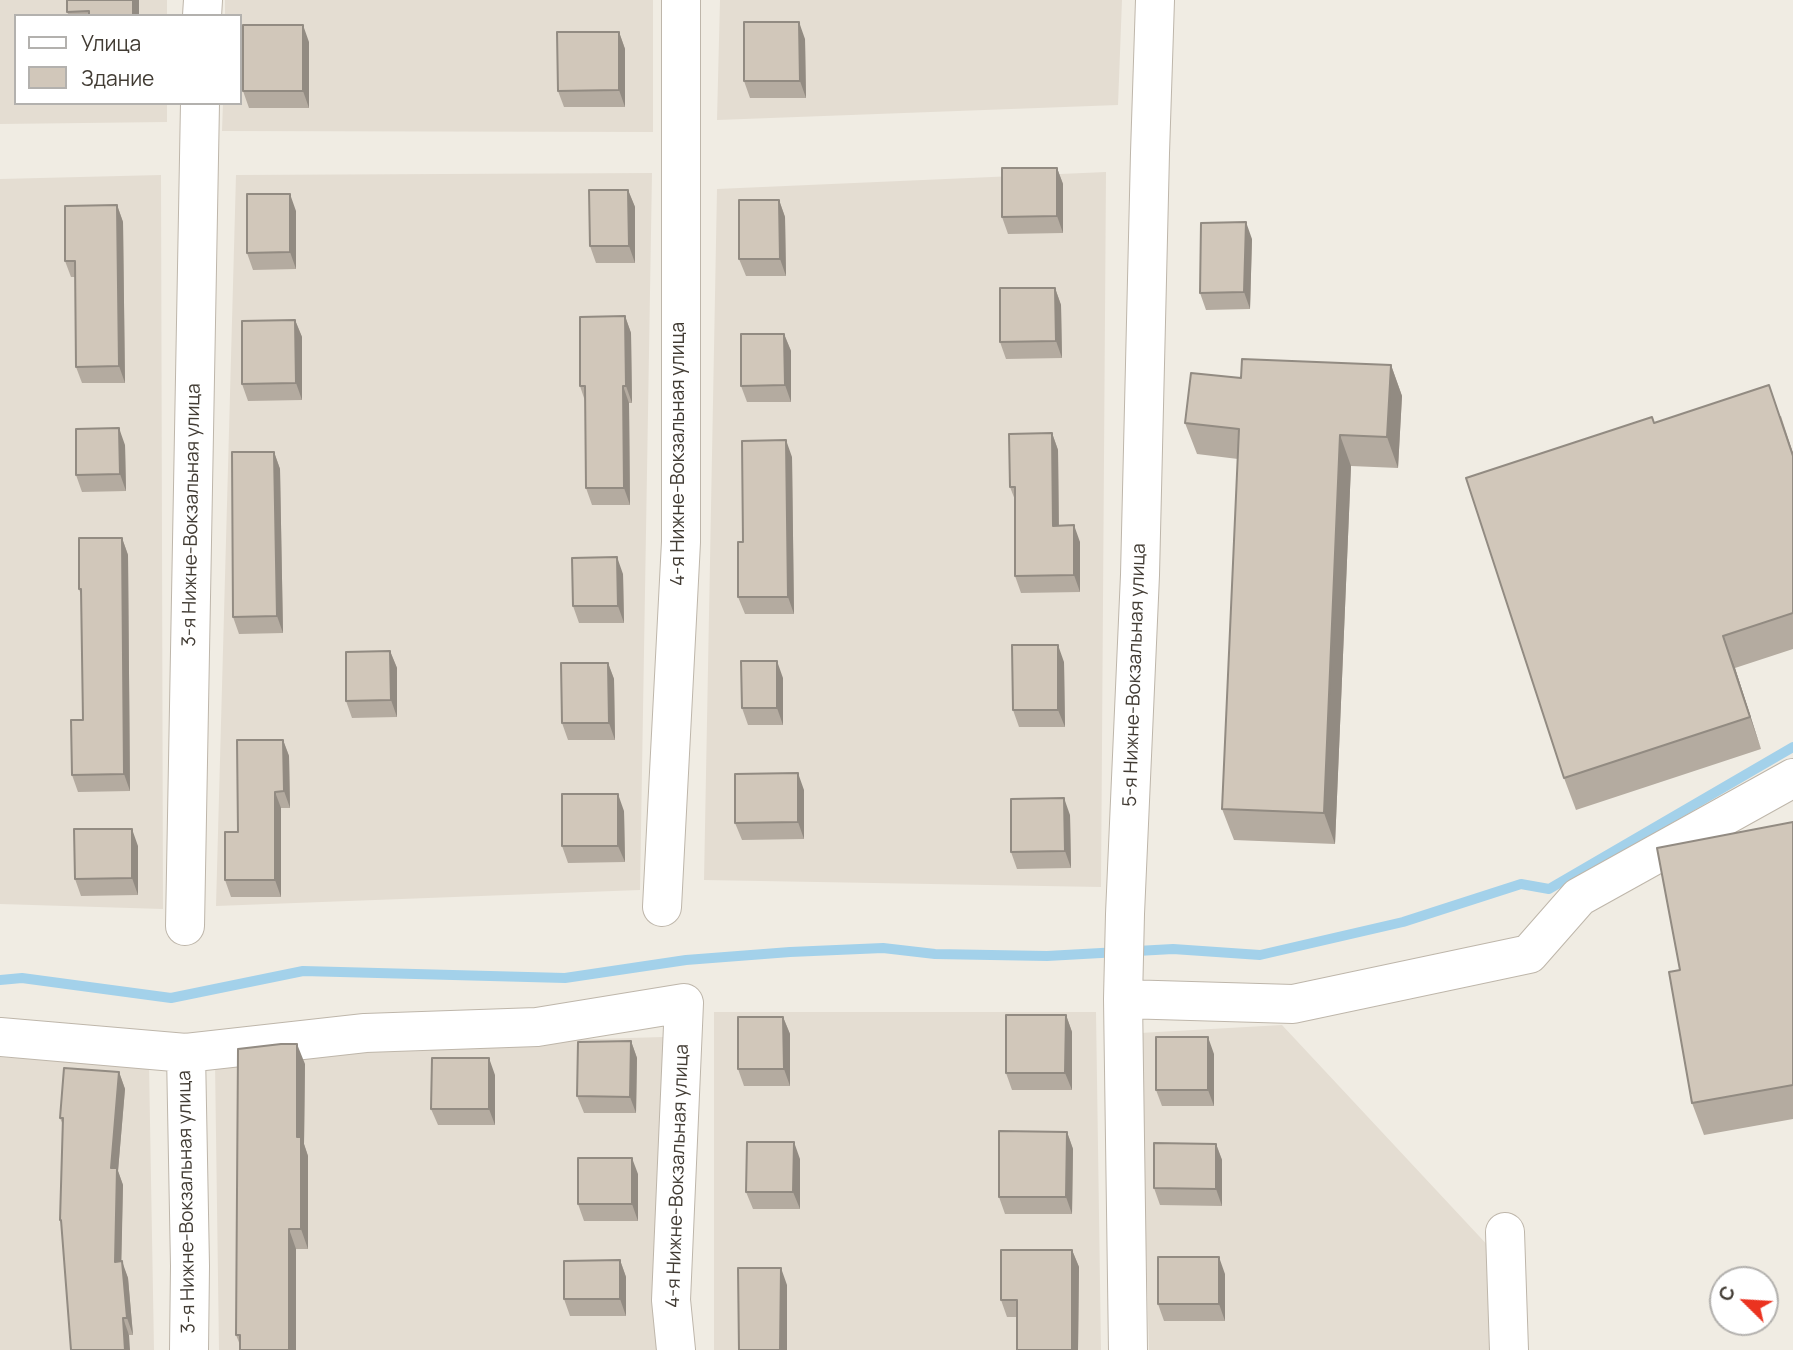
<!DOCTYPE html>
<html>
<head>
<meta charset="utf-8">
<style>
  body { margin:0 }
  #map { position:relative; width:1793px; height:1350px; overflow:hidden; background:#f0ece3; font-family:Manrope,sans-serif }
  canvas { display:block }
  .legend { position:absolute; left:14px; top:14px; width:228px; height:91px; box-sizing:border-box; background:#fff; border:2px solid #b3b1ae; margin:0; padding:9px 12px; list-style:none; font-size:21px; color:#423c34 }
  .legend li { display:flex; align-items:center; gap:14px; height:35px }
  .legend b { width:35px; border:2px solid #b3b1ae }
  .north { position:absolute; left:1709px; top:1266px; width:70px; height:70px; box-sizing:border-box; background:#fff; border:2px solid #b3b1ae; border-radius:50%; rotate:294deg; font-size:19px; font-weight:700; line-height:28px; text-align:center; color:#423c34 }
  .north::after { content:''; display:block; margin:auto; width:24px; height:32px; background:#eb3320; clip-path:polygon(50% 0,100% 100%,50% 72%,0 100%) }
</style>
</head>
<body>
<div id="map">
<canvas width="1793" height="1350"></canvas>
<ul class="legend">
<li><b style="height:9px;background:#fff"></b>Улица</li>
<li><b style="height:19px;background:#d1c7ba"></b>Здание</li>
</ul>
<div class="north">С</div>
</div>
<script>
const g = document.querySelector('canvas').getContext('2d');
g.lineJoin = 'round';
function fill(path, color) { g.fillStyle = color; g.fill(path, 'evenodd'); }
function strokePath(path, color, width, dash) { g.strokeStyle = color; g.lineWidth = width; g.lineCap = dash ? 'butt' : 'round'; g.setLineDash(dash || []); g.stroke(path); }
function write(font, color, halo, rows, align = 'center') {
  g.font = font + ' Manrope,sans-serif'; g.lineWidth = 6; g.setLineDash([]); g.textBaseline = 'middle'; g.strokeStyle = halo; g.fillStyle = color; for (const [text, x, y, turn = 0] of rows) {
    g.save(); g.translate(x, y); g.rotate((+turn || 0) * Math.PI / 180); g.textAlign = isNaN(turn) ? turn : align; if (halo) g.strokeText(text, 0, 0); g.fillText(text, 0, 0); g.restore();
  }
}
const residential = new Path2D(`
  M0 0H167V16H16V103H167V122L0 124Z
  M225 0H653V132L222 131 223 103H240V16H225Z
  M720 0H1122L1118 105 717 120Z
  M1106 172 1101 887 704 880 717 189Z
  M652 173 640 890 216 906 236 175Z
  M161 175 163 909 0 904V179Z
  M714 1012H1096L1101 1350H714Z
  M1282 1025 1493 1251 1496 1350H1149L1140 1033Z
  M663 1037 662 1350H219L215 1062 295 1048Z
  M0 1057 149 1065 154 1350H0Z`);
const stream = new Path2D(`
  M0 980 22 978 171 998 303 971 565 978 686 960 790 952 883 948 935 954 1047 956 1173 949 1260 955 1403 922 1521 884 1549 889 1793 747`);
const minor = new Path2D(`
  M202 16 203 0
  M662 907 681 542V0
  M185 926 200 103
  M1123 999 1293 1004 1529 954 1579 897 1793 778
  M0 1037 186 1053 365 1033 537 1027 684 1003 671 1300 676 1350
  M186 1053 190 1266 189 1350
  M1505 1232 1509 1350
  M1128 1350 1123 999 1125 914 1140 575 1150 153 1155 0`);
const wall = new Path2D(`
  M67 0H139V16H69L67 12Z
  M619 32 625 49V107H564L558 91Z
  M805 39 806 98H750L744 81Z
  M309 42V108H249L243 91Z
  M1057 168 1063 184V233L1008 234 1002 217Z
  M628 190 635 207V263H596L590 246Z
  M779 200 785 217 786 276H746L739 259Z
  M117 205 123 222 125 383H82L76 367 75 277H71L65 261Z
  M296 211V269L253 270 247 253Z
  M1252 239 1250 309 1206 310 1200 293Z
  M1055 288 1061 305 1062 358 1006 359 1000 342Z
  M625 316 631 333 632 403H629L630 505H592L586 488 585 401 580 386Z
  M295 320 302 337V400L248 401 242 384Z
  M784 334 791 351V402H747L741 386Z
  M1391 365 1402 396 1398 468 1351 466 1335 844 1234 840 1222 809 1238 459 1197 454 1185 423 1241 378Z
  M1781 416 1793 453V649L1735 668 1761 749 1576 810 1564 778 1654 423Z
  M1052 433 1058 450 1059 526 1080 542V592L1021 593 1015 576V500L1010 487Z
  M125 445 126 491 82 492 76 475Z
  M274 452 280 469 283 633 239 634 233 617Z
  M792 457 794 614H745L738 597Z
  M122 538 128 555 130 791 78 792 72 775 83 720 81 595 79 589Z
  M623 574 624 623H579L573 606Z
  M390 651 397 668V717L352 718 346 701Z
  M1064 662 1065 727H1019L1013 710Z
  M608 663 614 679 615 740H568L562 723Z
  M783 678V725H748L742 708Z
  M283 740 289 756 290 808H281V897H231L225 880Z
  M804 790V839L742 840 735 823Z
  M624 811 625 862 568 863 562 846Z
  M1070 815 1071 868 1017 869 1011 852Z
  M1793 822V1119L1704 1135 1692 1103 1680 970Z
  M138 846V895L81 896 75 879Z
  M1066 1015 1072 1032V1090H1012L1006 1073Z
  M783 1017 790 1034V1086H744L738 1069Z
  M631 1041 637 1058 636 1113H584L577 1096Z
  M1214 1054V1106H1162L1156 1090Z
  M305 1064 304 1144 308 1156V1249H296V1350H240V1345L236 1335Z
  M119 1072 125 1089 118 1171 123 1185 121 1261 128 1278 133 1335H129L62 1226 60 1220 63 1125 60 1118Z
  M495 1075V1125H438L431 1109Z
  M1067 1132 1073 1149 1072 1214H1005L999 1197Z
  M1216 1144 1222 1160V1206L1160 1205 1154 1188Z
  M800 1159V1209H753L746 1192Z
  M638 1174V1221H584L578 1204Z
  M1072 1250 1079 1267 1078 1350H1017V1317H1007L1001 1300Z
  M620 1260 626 1277V1316H570L564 1299Z
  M1225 1274V1321H1164L1158 1304Z`);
const shadedWall = new Path2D(`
  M133 0H139V16H133Z
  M799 22 805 39 806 98 800 81Z
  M303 25 309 42V108L303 91Z
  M619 32 625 49V107L619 90Z
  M1057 168 1063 184V233L1057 216Z
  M628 190 635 207V263L629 246Z
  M290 194 296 211V269L290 252Z
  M779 200 785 217 786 276 780 259Z
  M117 205 123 222 125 383 119 366Z
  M1246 222 1252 239 1250 309 1244 292Z
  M1055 288 1061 305 1062 358 1056 341Z
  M625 316 631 333 632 403 626 386Z
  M295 320 302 337V400L296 383Z
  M784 334 791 351V402L785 385Z
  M1391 365 1402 396 1398 468 1387 437Z
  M1769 385 1793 453V456Z
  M623 386 629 403 630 505 624 488Z
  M119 428 125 445 126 491 120 474Z
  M1052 433 1058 450 1059 543 1053 526Z
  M1340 435 1351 466 1335 844 1324 813Z
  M786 440 792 457 794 614 788 597Z
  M274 452 280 469 283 633 277 616Z
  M1074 525 1080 542V592L1074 575Z
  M122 538 128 555 130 791 124 774Z
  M617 557 623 574 624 623 618 606Z
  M1723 636 1735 668 1761 749 1750 717Z
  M1058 645 1064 662 1065 727 1058 710Z
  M390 651 397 668V717L391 700Z
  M777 661 783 678V725L777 708Z
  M608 663 614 679 615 740 609 723Z
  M283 740 289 756 290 808 284 791Z
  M798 773 804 790V839L798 822Z
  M275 792 281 808V897L275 880Z
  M618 794 624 811 625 862 618 846Z
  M1064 798 1070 815 1071 868 1065 851Z
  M132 829 138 846V895L132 878Z
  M1066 1015 1072 1032V1090L1065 1073Z
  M783 1017 790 1034V1086L784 1069Z
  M1208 1037 1214 1054V1106L1208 1090Z
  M631 1041 637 1058 636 1113 630 1097Z
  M297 1044 305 1064 304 1144 308 1156V1249L301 1229 297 1137Z
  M489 1058 495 1075V1125L489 1109Z
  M119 1072 125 1089 118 1171 123 1185 121 1279 115 1262 111 1168Z
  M1067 1132 1073 1149 1072 1214 1066 1197Z
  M794 1142 800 1159V1209L793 1192Z
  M1216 1144 1222 1160V1206L1216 1189Z
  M632 1158 638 1174V1221L632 1204Z
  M289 1229 296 1249V1350H289Z
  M1072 1250 1079 1267 1078 1350H1072Z
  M1219 1257 1225 1274V1321L1219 1304Z
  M620 1260 626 1277V1316L620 1299Z
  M122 1261 128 1278 133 1335 127 1318Z
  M781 1268 787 1285V1350H780Z
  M123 1318 129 1335 130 1350H125Z`);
const building = new Path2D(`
  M67 0H133V16H89V11L67 12Z
  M744 22H799L800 81H744Z
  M243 25H303V91H243Z
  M557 32H619V90L558 91Z
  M1002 168H1057V216L1002 217Z
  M589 190H628L629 246H590Z
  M247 194H290V252L247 253Z
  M739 200H779L780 259H739Z
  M117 205 119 366 76 367 75 261H65V206Z
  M1246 222 1244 292 1200 293 1201 223Z
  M1000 288H1055L1056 341 1000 342Z
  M625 316 626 386H623L624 488H586L585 386H580V317Z
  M295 320 296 383 242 384V321Z
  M741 334H784L785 385 741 386Z
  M1242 359 1391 365 1387 437 1340 435 1324 813 1222 809 1239 429 1185 423 1191 373 1241 378Z
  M1769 385 1793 456V613L1723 636 1750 717 1564 778 1466 478 1652 417 1654 423Z
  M119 428 120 474 76 475V429Z
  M1052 433 1053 526 1074 525V575L1015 576V487H1010L1009 434Z
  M786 440 788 597H738V542H743L742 441Z
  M232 452H274L277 616 233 617Z
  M79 538H122L124 774 72 775 71 720H83L81 589H79Z
  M617 557 618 606H573L572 558Z
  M1012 645H1058V710H1013Z
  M390 651 391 700 346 701V652Z
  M741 661H777V708H742Z
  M561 663H608L609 723H562Z
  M237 740H283L284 791 275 792V880H225V832H238Z
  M798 773V822L735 823V774Z
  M562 794H618V846H562Z
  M1064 798 1065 851 1011 852V799Z
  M1793 822V1085L1692 1103 1669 972 1680 970 1657 848Z
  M74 829H132V878L75 879Z
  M1006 1015H1066L1065 1073H1006Z
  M738 1017H783L784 1069H738Z
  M1156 1037H1208V1090H1156Z
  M631 1041 630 1097 577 1096 578 1042Z
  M281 1044H297V1137H301V1229H289V1350H240V1335H236L238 1049Z
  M432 1058H489V1109H431Z
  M64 1068 119 1072 111 1168H117L115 1262 122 1261 127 1318H123L125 1350H71L61 1220H60L63 1118H60Z
  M999 1131 1067 1132 1066 1197H999Z
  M747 1142H794L793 1192H746Z
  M1154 1143 1216 1144V1189L1154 1188Z
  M578 1158H632V1204H578Z
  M1001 1250H1072V1350H1017V1300H1001Z
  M1158 1257H1219V1304H1158Z
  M620 1260V1299H564V1261Z
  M738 1268H781L780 1350H739Z`);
const streetNames = [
  ["4-я Нижне-Вокзальная улица",679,454,-90],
  ["3-я Нижне-Вокзальная улица",192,515,-89],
  ["5-я Нижне-Вокзальная улица",1135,675,-88],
  ["4-я Нижне-Вокзальная улица",678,1176,-88],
  ["3-я Нижне-Вокзальная улица",187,1202,-91]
];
fill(residential, '#e4ddd2');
strokePath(stream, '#a3d1ea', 10);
strokePath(minor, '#beb6aa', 40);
strokePath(minor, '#fff', 38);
fill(wall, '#b4aba0');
fill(shadedWall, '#928b82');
fill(building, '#d1c7ba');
strokePath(building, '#928b82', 2);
write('19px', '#423c34', '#fff', streetNames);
</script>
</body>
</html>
